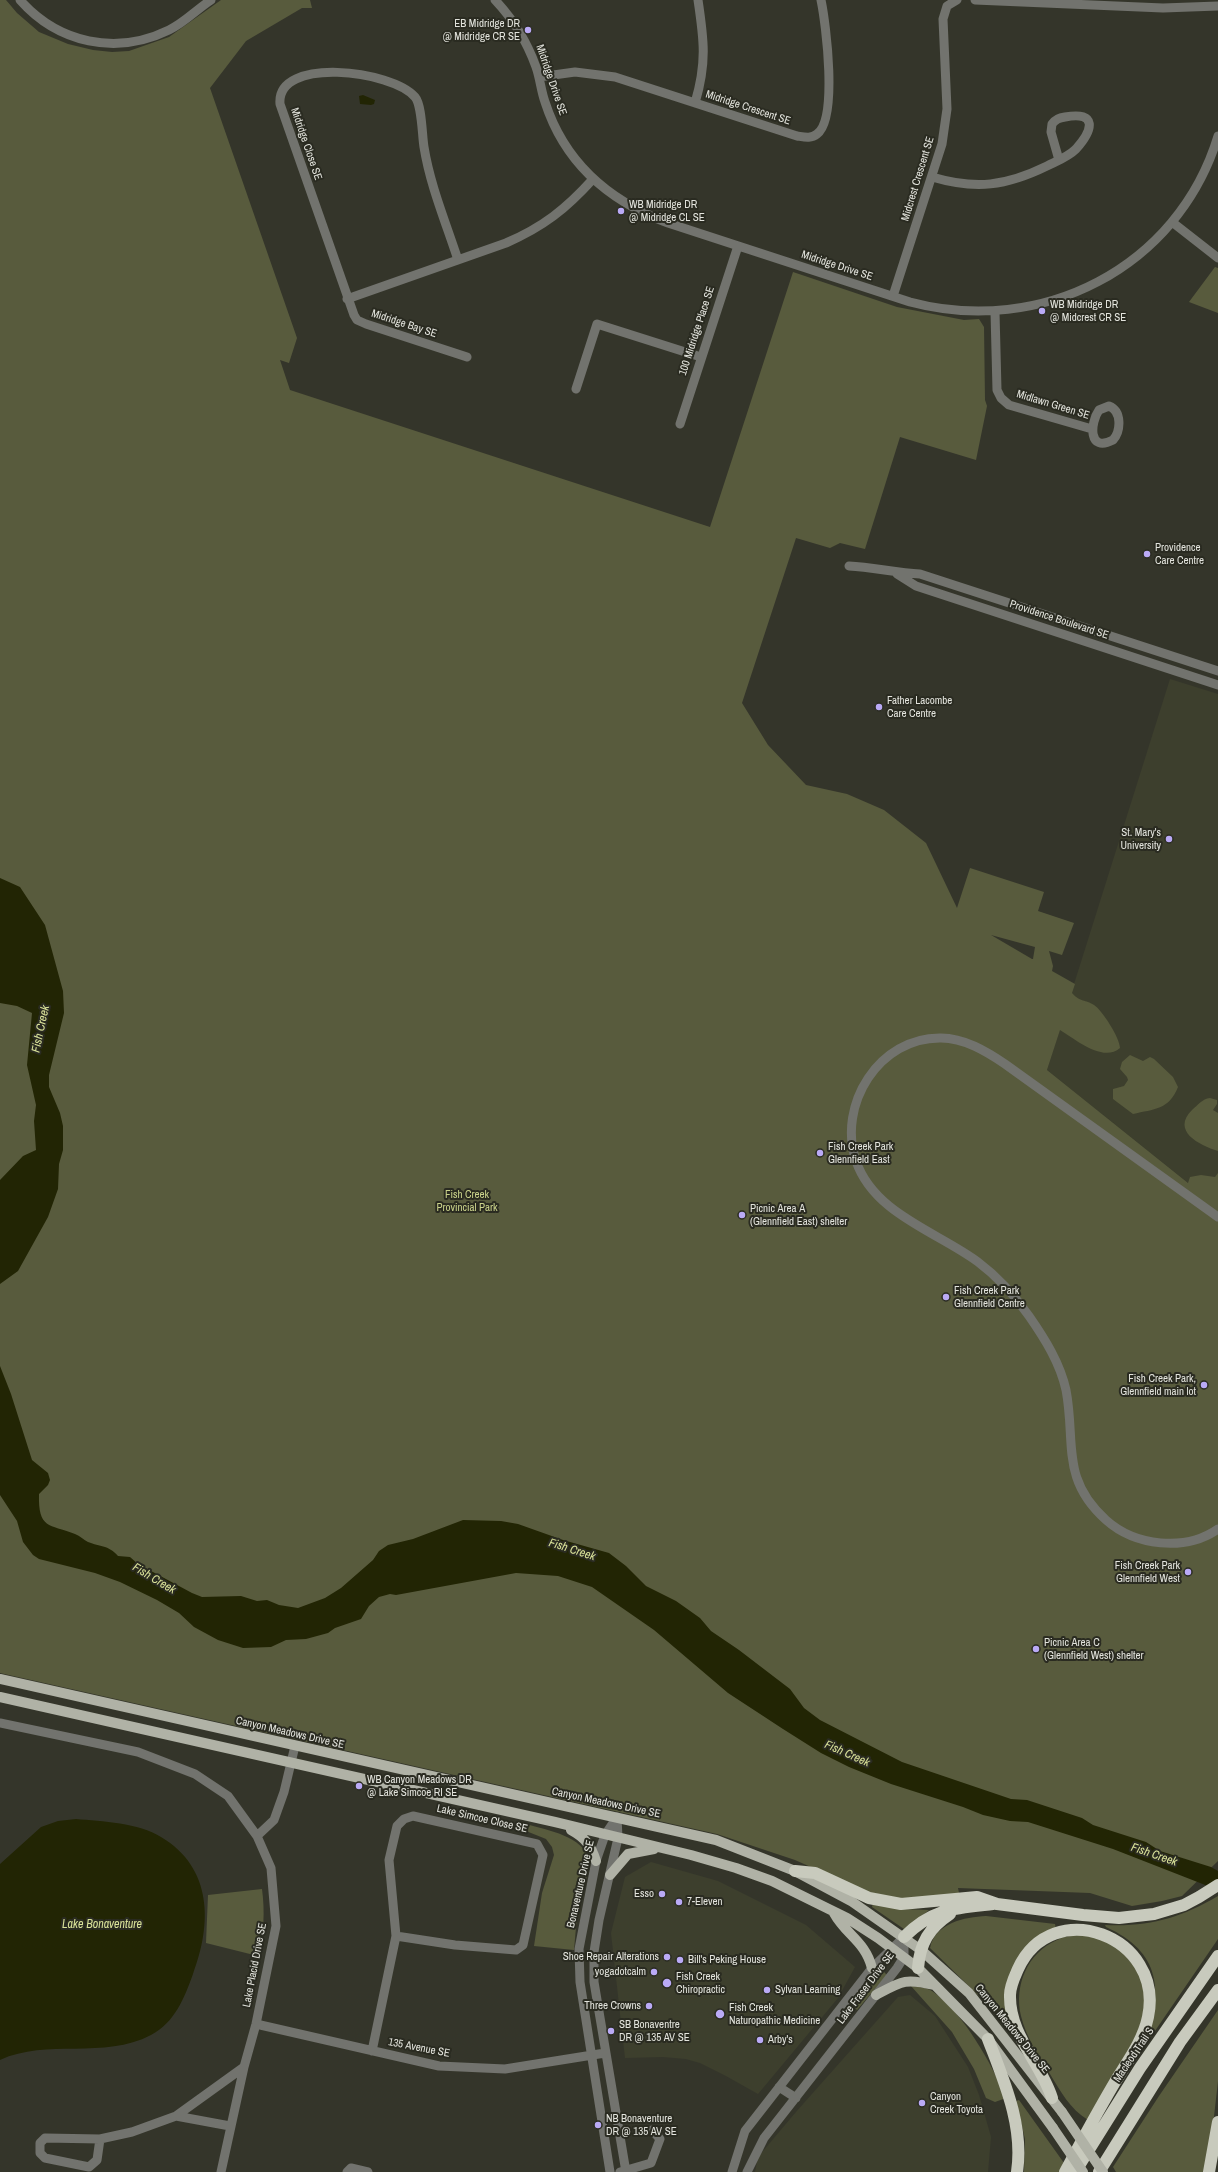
<!DOCTYPE html>
<html>
<head>
<meta charset="utf-8">
<style>
  body { margin:0 }
  canvas { display:block; background:#34352a }
</style>
</head>
<body>
<canvas width="1218" height="2172"></canvas>
<script>
const g = document.querySelector('canvas').getContext('2d');
g.lineJoin = 'round';
function fill(path, color) { g.fillStyle = color; g.fill(path, 'evenodd'); }
function strokePath(path, color, width, dash) { g.strokeStyle = color; g.lineWidth = width; g.lineCap = dash ? 'butt' : 'round'; g.setLineDash(dash || []); g.stroke(path); }
function write(font, color, halo, rows, align = 'center') {
  g.font = font + ' "Archivo Narrow",sans-serif'; g.lineWidth = 4; g.setLineDash([]); g.textBaseline = 'middle'; g.strokeStyle = halo; g.fillStyle = color; for (const [text, x, y, turn = 0] of rows) {
    g.save(); g.translate(x, y); g.rotate((+turn || 0) * Math.PI / 180); g.textAlign = isNaN(turn) ? turn : align; if (halo) g.strokeText(text, 0, 0); g.fillText(text, 0, 0); g.restore();
  }
}
const built = new Path2D(`
  M1170 679 1218 694V1204L1208 1199 1047 1070Z
  M651 1862 718 1881 806 1925 855 1967 838 1998 758 2094 726 2076 700 2063 686 2059 663 2057 625 2058 611 1933 625 1877Z
  M910 1995 935 2016 968 2067 979 2095 991 2137 988 2172H755L758 2157 796 2112 898 1997Z`);
const green = new Path2D(`
  M0 0H6L17 13 39 32 68 44 93 50 112 52 129 51 169 37 221 0H310L312 8H302L246 41 210 88 297 338 289 363 280 360 290 390 710 527 793 272 897 307 964 320 979 319 984 327 985 400 987 406 976 460 900 437 865 549 840 543 830 548 796 538 742 703 768 745 806 785 847 794 884 810 926 843 957 908 970 868 1044 892 1038 911 1074 923 1062 955 1049 951 1053 966 1052 971 1075 984 1072 993C1081 1003 1085 999 1094 1005 1102 1010 1120 1038 1120 1048 1103 1063 1075 1039 1060 1030L1047 1070 1188 1183 1190 1177 1201 1175 1215 1177 1218 1173V1861L1182 1896 1162 1901 1132 1906 1090 1893 958 1888 959 1893 906 1900 867 1892 795 1860 717 1834 0 1673ZM991 935 1035 947 1033 959H1032Z
  M1215 267 1218 268V313L1189 302Z
  M1130 1055 1143 1061 1150 1057 1154 1059 1173 1077 1178 1087C1169 1110 1154 1109 1133 1114L1113 1099V1089L1124 1086 1128 1080 1127 1077 1120 1069 1122 1062Z
  M1210 1098 1217 1100V1104L1213 1110 1218 1113V1151C1199 1145 1171 1131 1192 1110 1198 1105 1202 1099 1210 1098Z
  M526 1824C549 1831 582 1835 590 1861L576 1927 574 1950 534 1946 542 1893 554 1855 552 1847 546 1839 526 1831Z
  M262 1889C265 1912 264 1933 258 1956L206 1943 208 1895Z
  M1218 1896V1939L1146 2044 1144 2043C1164 1991 1161 1952 1106 1927L1105 1925C1150 1927 1180 1918 1218 1896Z
  M873 1903 900 1909 929 1910 906 1930 904 1929 872 1907Z
  M986 1916 1055 1924 1056 1929 1015 1969 1014 2035 981 1998 930 1948C935 1923 965 1917 986 1916Z
  M1087 1935 1114 1943 1142 1974 1146 2006 1137 2035 1088 2120C1070 2109 1061 2092 1050 2074 1039 2057 1026 2037 1021 2016 1014 1986 1027 1953 1057 1940 1067 1935 1077 1935 1087 1935Z
  M884 1972 887 1975 857 2010 855 2008 869 1987Z
  M911 1986C918 1987 926 1987 932 1991 963 2012 992 2064 1006 2098L995 2102 986 2098 974 2069 952 2032Z
  M1218 2010V2081L1212 2134 1205 2172H1116L1113 2167 1159 2096Z
  M1019 2100 1064 2163 1060 2172H1024L1025 2139 1016 2101Z`);
const water = new Path2D(`
  M363 95 375 100 374 104 371 105 360 104 359 96Z
  M0 878 20 887 45 925 63 991 64 1013 49 1075V1087L60 1113 63 1126V1150L59 1164 58 1189 48 1217 18 1271 0 1284V1180L23 1156 36 1150 34 1121 36 1105 27 1065 32 1013 17 1006 0 1003Z
  M0 1366 11 1394 32 1460 48 1473 50 1480 48 1485 39 1494C38 1529 49 1524 75 1534 80 1536 84 1540 88 1542 100 1547 109 1545 118 1556L130 1557 138 1564 192 1593 202 1597 241 1596 257 1601 267 1600 279 1605 298 1608 325 1598 341 1588 373 1560 379 1551 388 1545 413 1539 463 1520 501 1521 518 1524 563 1540 609 1553 626 1566 646 1586 676 1601 700 1618 711 1631 739 1650 790 1689 804 1708 820 1720 902 1762 1011 1799 1027 1800 1082 1818 1093 1825 1146 1842 1160 1851 1211 1867 1218 1871V1890L1113 1849 1028 1822 1010 1821 983 1815 963 1807 891 1784 849 1767 821 1753 783 1729 728 1693 654 1630 592 1587 558 1576 516 1573 396 1595 390 1594 379 1597 369 1606 361 1619 335 1628 328 1633 306 1639 286 1640 271 1647 243 1648 218 1640 194 1627 179 1613 157 1600 120 1582 95 1573 39 1559 33 1555 23 1542 17 1521 0 1495Z
  M76 1819C102 1821 139 1823 161 1837 213 1868 212 1924 193 1974 184 1999 175 2022 151 2035 104 2060 47 2038 0 2060V1864L41 1827 58 1821Z`);
const minor = new Path2D(`
  M20 0C58 43 116 56 169 30 184 23 196 10 211 0
  M495 0C513 19 527 42 536 67 540 78 541 91 545 102 565 164 609 201 668 223L910 302C1041 337 1178 268 1218 136
  M975 0 1163 8 1218 6
  M539 77 575 72 615 77 797 136C804 137 811 139 817 134 838 119 826 24 821 0
  M695 103C707 63 704 40 698 0
  M932 177C976 190 1006 186 1047 166 1057 161 1068 157 1076 149 1093 130 1098 111 1065 117 1059 118 1056 119 1052 124L1051 132 1059 160
  M1172 222 1218 258
  M458 260C446 223 430 185 424 147 422 135 422 105 415 97 392 70 276 56 280 104L354 315 357 320 366 324 467 357
  M893 296 942 144 947 109 943 19 947 6 957 0
  M347 299 506 243C543 227 566 209 593 179
  M995 312 997 390 1001 398 1009 405 1092 429
  M576 389 597 324 701 357
  M1109 406C1122 411 1121 431 1113 440 1088 453 1090 423 1099 410Z
  M680 424 738 246
  M849 566C873 567 896 573 920 574L1218 671
  M897 574 916 586 1218 685
  M1218 1217 1005 1064C986 1051 964 1038 941 1038 879 1037 837 1105 856 1161 874 1214 938 1232 978 1262 998 1277 1015 1296 1029 1316 1045 1339 1060 1363 1066 1390 1076 1442 1060 1479 1106 1520 1135 1546 1185 1552 1218 1529
  M0 1723 138 1752 195 1774 228 1796 257 1836 271 1868 276 1926 256 2024 244 2067 221 2172
  M413 1816 537 1844 543 1855 523 1945 516 1950 455 1945 396 1936 389 1860 397 1826 404 1819Z
  M617 1817 618 1838 599 1920 594 1952V1982L626 2172
  M257 1836 274 1820 284 1792 295 1746
  M256 2024 439 2066 505 2069 605 2053
  M372 2051 396 1936
  M779 2087 796 2098
  M176 2116 230 2126
  M100 2139 97 2160 89 2167 45 2158 40 2153V2143L45 2138 100 2139 132 2132 176 2116 244 2067
  M347 2172 351 2168 368 2172
  M610 2172 580 1982 579 1949 596 1861 605 1835 617 1817
  M620 2172 651 2163 660 2139 652 2130
  M732 2172 745 2131 872 1968 904 1937
  M747 2172 764 2138 897 1968 904 1957V1937`);
const major = new Path2D(`
  M0 1679 716 1840 795 1871 851 1901 921 1950 969 1993 1062 2112
  M0 1697 555 1822 691 1855 736 1868 772 1881 847 1918 878 1938 918 1968 988 2039 1053 2128
  M571 1830C586 1838 591 1846 596 1861
  M610 1875 628 1854 654 1849
  M834 1913C846 1935 865 1941 872 1968
  M876 1995C902 1981 905 1978 934 1985`);
const highway = new Path2D(`
  M795 1871 815 1873 869 1898 901 1904 977 1897 997 1904 1083 1915 1119 1918 1154 1914 1184 1905 1199 1897 1218 1885
  M904 1937C933 1908 956 1908 993 1904
  M918 1968C920 1943 929 1928 950 1914
  M988 2039C1004 2081 1024 2126 1017 2172
  M1052 2098C1041 2063 1009 2035 1010 1995 1010 1986 1014 1978 1018 1969 1052 1894 1165 1936 1148 2017 1143 2041 1127 2062 1115 2082 1098 2111 1081 2142 1065 2172
  M1075 2172 1140 2068 1218 1956
  M1099 2172 1180 2042 1218 1990
  M1209 2172 1218 2122`);
const majorBridge = new Path2D(`
  M1062 2112 1103 2172
  M1053 2128 1083 2172`);
const markers = [
  [528,30,4,"#baaaf6"],
  [621,211,4,"#baaaf6"],
  [1042,311,4,"#baaaf6"],
  [1147,554,4,"#baaaf6"],
  [879,707,4,"#baaaf6"],
  [1169,839,4,"#baaaf6"],
  [820,1153,4,"#baaaf6"],
  [742,1215,4,"#baaaf6"],
  [946,1297,4,"#baaaf6"],
  [1204,1385,4,"#baaaf6"],
  [1188,1572,4,"#baaaf6"],
  [1036,1649,4,"#baaaf6"],
  [359,1786,4,"#baaaf6"],
  [662,1894,4,"#baaaf6"],
  [679,1902,4,"#baaaf6"],
  [667,1957,4,"#baaaf6"],
  [680,1960,4,"#baaaf6"],
  [654,1972,4,"#baaaf6"],
  [667,1983,5,"#baaaf6"],
  [767,1990,4,"#baaaf6"],
  [649,2006,4,"#baaaf6"],
  [720,2014,5,"#baaaf6"],
  [611,2031,4,"#baaaf6"],
  [760,2040,4,"#baaaf6"],
  [922,2103,4,"#baaaf6"],
  [598,2125,4,"#baaaf6"]
];
const poiNames = [
  ["EB Midridge DR",520,24,"right"],
  ["@ Midridge CR SE",520,37,"right"],
  ["WB Midridge DR",629,205],
  ["@ Midridge CL SE",629,218],
  ["WB Midridge DR",1050,305],
  ["@ Midcrest CR SE",1050,318],
  ["Providence",1155,548],
  ["Care Centre",1155,561],
  ["Father Lacombe",887,701],
  ["Care Centre",887,714],
  ["St. Mary's",1161,833,"right"],
  ["University",1161,846,"right"],
  ["Fish Creek Park",828,1147],
  ["Glennfield East",828,1160],
  ["Picnic Area A",750,1209],
  ["(Glennfield East) shelter",750,1222],
  ["Fish Creek Park",954,1291],
  ["Glennfield Centre",954,1304],
  ["Fish Creek Park,",1196,1379,"right"],
  ["Glennfield main lot",1196,1392,"right"],
  ["Fish Creek Park",1180,1566,"right"],
  ["Glennfield West",1180,1579,"right"],
  ["Picnic Area C",1044,1643],
  ["(Glennfield West) shelter",1044,1656],
  ["WB Canyon Meadows DR",367,1780],
  ["@ Lake Simcoe RI SE",367,1793],
  ["Esso",654,1894,"right"],
  ["7-Eleven",687,1902],
  ["Shoe Repair Alterations",659,1957,"right"],
  ["Bill's Peking House",688,1960],
  ["yogadotcalm",646,1972,"right"],
  ["Fish Creek",676,1977],
  ["Chiropractic",676,1990],
  ["Sylvan Learning",775,1990],
  ["Three Crowns",641,2006,"right"],
  ["Fish Creek",729,2008],
  ["Naturopathic Medicine",729,2021],
  ["SB Bonaventre",619,2025],
  ["DR @ 135 AV SE",619,2038],
  ["Arby's",768,2040],
  ["Canyon",930,2097],
  ["Creek Toyota",930,2110],
  ["NB Bonaventure",606,2119],
  ["DR @ 135 AV SE",606,2132]
];
const streetNames = [
  ["Midridge Drive SE",551,80,71],
  ["Midridge Crescent SE",748,108,18],
  ["Midridge Close SE",306,144,71],
  ["Midcrest Crescent SE",918,179,-73],
  ["Midridge Drive SE",837,266,18],
  ["Midridge Bay SE",404,324,18],
  ["100 Midridge Place SE",697,331,-72],
  ["Midlawn Green SE",1053,405,17],
  ["Providence Boulevard SE",1059,620,18],
  ["Canyon Meadows Drive SE",290,1733,13],
  ["Canyon Meadows Drive SE",606,1803,12],
  ["Lake Simcoe Close SE",482,1819,13],
  ["Bonaventure Drive SE",581,1884,-77],
  ["Lake Placid Drive SE",255,1965,-79],
  ["Lake Fraser Drive SE",866,1988,-53],
  ["Canyon Meadows Drive SE",1012,2029,51],
  ["135 Avenue SE",419,2048,11],
  ["Macleod Trail S",1134,2055,-56]
];
const parkNames = [
  ["Fish Creek",467,1195],
  ["Provincial Park",467,1208]
];
const waterNames = [
  ["Fish Creek",41,1029,-78],
  ["Fish Creek",572,1550,18],
  ["Fish Creek",154,1579,31],
  ["Fish Creek",847,1754,24],
  ["Fish Creek",1154,1855,19],
  ["Lake Bonaventure",102,1925]
];
fill(built, '#3d3f2d');
fill(green, '#585b3d');
fill(water, '#222504');
strokePath(minor, '#72736e', 9);
strokePath(major, '#b0b2a6', 10);
strokePath(highway, '#c8cabd', 12);
strokePath(majorBridge, '#b0b2a6', 10);
for (const [x, y, r, color] of markers) { const dot = new Path2D(); dot.arc(x, y, r, 0, 2 * Math.PI); g.fillStyle = color; g.fill(dot); strokePath(dot, '#2a2b21', 1.5); }
write('11px', '#e3e4dd', '#2a2b21', poiNames, 'left');
write('11px', '#e3e4dd', '#2a2b21', streetNames);
write('11px', '#cbd38b', '#2a2b21', parkNames);
write('italic 12px', '#dae299', '#2a2b21', waterNames);
</script>
</body>
</html>
